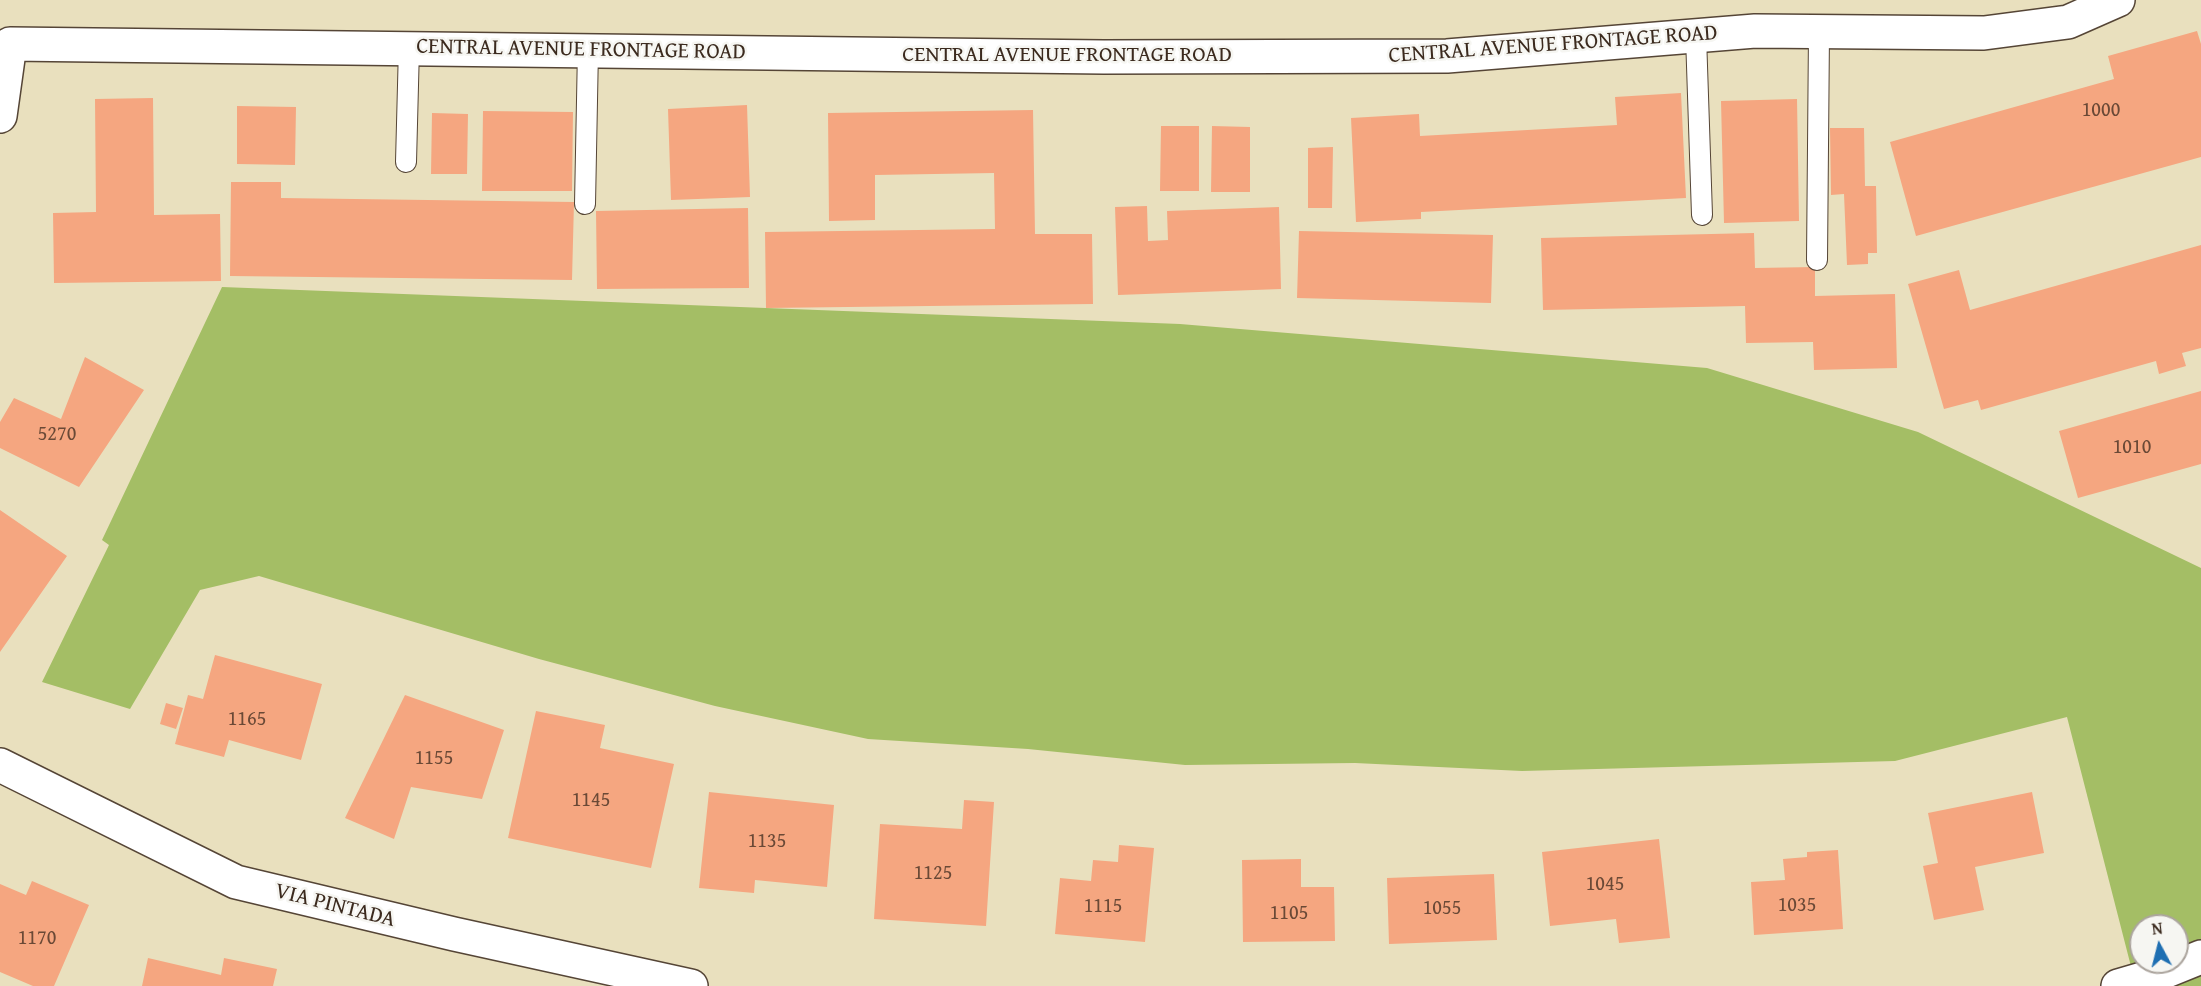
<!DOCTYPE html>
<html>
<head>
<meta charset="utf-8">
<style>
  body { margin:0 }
  #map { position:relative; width:2201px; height:986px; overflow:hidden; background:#e9e0be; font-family:"Gentium Book Plus",serif }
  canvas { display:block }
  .north { position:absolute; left:2129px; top:914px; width:60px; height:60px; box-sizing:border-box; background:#f6f6f2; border:2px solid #aba49d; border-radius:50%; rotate:353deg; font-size:16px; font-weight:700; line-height:24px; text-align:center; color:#3b2a1e }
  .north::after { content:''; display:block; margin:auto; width:21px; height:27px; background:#1f6fb2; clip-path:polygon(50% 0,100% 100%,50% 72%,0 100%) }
</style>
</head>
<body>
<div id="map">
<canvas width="2201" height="986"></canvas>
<div class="north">N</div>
</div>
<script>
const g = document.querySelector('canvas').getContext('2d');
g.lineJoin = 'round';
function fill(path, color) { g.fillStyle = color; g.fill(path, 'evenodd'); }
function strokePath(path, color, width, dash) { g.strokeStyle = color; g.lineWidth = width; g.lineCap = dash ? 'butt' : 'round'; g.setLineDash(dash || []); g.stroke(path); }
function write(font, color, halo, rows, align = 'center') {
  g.font = font + ' "Gentium Book Plus",serif'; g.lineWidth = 5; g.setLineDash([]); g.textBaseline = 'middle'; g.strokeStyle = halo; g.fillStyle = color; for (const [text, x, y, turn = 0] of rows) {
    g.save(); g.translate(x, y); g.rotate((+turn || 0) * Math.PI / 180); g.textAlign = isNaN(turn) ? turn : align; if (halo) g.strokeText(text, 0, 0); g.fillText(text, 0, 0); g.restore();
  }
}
const green = new Path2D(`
  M222 287 1180 324 1707 368 1918 432 2201 568V986H2136L2067 717 1895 761 1522 771 1355 763 1185 765 1028 749 868 739 715 706 539 659 259 576 200 590 130 709 42 682 109 545 102 540ZM2141 926H2177V962H2141Z`);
const building = new Path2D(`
  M2197 31 2201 44V157L1916 236 1890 142 2114 79 2108 56Z
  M1681 93 1686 198 1421 212V219L1356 222 1351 118 1419 114 1420 136 1617 125 1615 97Z
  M153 98 154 215 220 214 221 281 54 283 53 213 96 212 95 99Z
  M1797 99 1799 221 1724 223 1721 101Z
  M747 105 750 197 671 200 668 109Z
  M237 106 296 107 295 165 237 164Z
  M1033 110 1035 234H1092L1093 304 766 308 765 232 995 229 994 173 875 175V220L829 221 828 113Z
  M483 111 573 112 572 191H482Z
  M432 113 468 114 467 174H431Z
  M1161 126H1199V191H1160Z
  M1212 126 1250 127V192H1211Z
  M1830 128H1864L1865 186H1876L1877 253H1868V264L1847 265 1844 194 1831 195Z
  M1333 147 1332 208H1308V148Z
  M231 182H281V198L574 202 572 280 230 276Z
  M1147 206 1148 241 1168 240 1167 211 1279 207 1281 289 1118 295 1115 207Z
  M748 208 749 288 597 289 596 211Z
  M1299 231 1493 235 1491 303 1297 298Z
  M1754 233 1755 268 1815 267V296L1895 294 1897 368 1814 370 1813 342 1746 343 1745 306 1543 310 1541 238Z
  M2201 245V348L2182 353 2186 366 2159 374 2156 361 1981 410 1978 400 1944 409 1908 284 1959 270 1970 310Z
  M85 357 144 390 79 487 0 448V422L14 398 61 419Z
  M2201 391V464L2078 498 2059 431Z
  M0 510 67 556 0 652Z
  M215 655 322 684 301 760 229 740 224 757 175 744 188 695 203 699Z
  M405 695 504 730 482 799 411 787 394 839 345 818Z
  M166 703 183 708 176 729 160 724Z
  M536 711 605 725 600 748 674 764 651 868 508 838Z
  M709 792 834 805 827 887 755 880 754 893 699 888Z
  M2032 792 2044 853 1975 867 1984 910 1934 920 1923 866 1938 863 1928 813Z
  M964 800 994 802 986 926 874 919 880 824 962 829Z
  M1659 839 1670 938 1619 943 1616 919 1550 926 1542 852Z
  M1119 845 1154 848 1145 942 1055 934 1060 878 1091 881 1093 860 1118 862Z
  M1838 850 1843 929 1754 935 1751 882 1785 880 1783 859 1807 857V852Z
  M1301 859V887H1334L1335 941 1243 942 1242 860Z
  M1494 874 1497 940 1389 944 1387 878Z
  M32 881 89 905 54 986H33L0 972V884L26 895Z
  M148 958 221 975 224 958 277 969 273 986H142Z`);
const lane = new Path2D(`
  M1696 36 1702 215
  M406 162 409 47
  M585 204 588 49
  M1817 260 1819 32`);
const street = new Path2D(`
  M0 116 10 44 1104 57 1447 56 1755 31 1984 33 2068 22 2118 0
  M0 765 236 882 454 934 691 986
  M2118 986 2159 974 2201 957`);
const numberNames = [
  ["1000",2101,111],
  ["5270",57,435],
  ["1010",2132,448],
  ["1165",247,720],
  ["1155",434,759],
  ["1145",591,801],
  ["1135",767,842],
  ["1125",933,874],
  ["1045",1605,885],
  ["1035",1797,906],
  ["1115",1103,907],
  ["1055",1442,909],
  ["1105",1289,914],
  ["1170",37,939]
];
const streetNames = [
  ["CENTRAL AVENUE FRONTAGE ROAD",1553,45,-4],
  ["CENTRAL AVENUE FRONTAGE ROAD",581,50,1],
  ["CENTRAL AVENUE FRONTAGE ROAD",1067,55],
  ["VIA PINTADA",335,906,14]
];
fill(green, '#a4be65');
fill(building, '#f5a680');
strokePath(lane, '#554536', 22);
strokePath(street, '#554536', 36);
strokePath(lane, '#fff', 20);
strokePath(street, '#fff', 33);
write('20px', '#6a4936', null, numberNames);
write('22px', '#3b2a1e', '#f6f6f2', streetNames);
</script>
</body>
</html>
